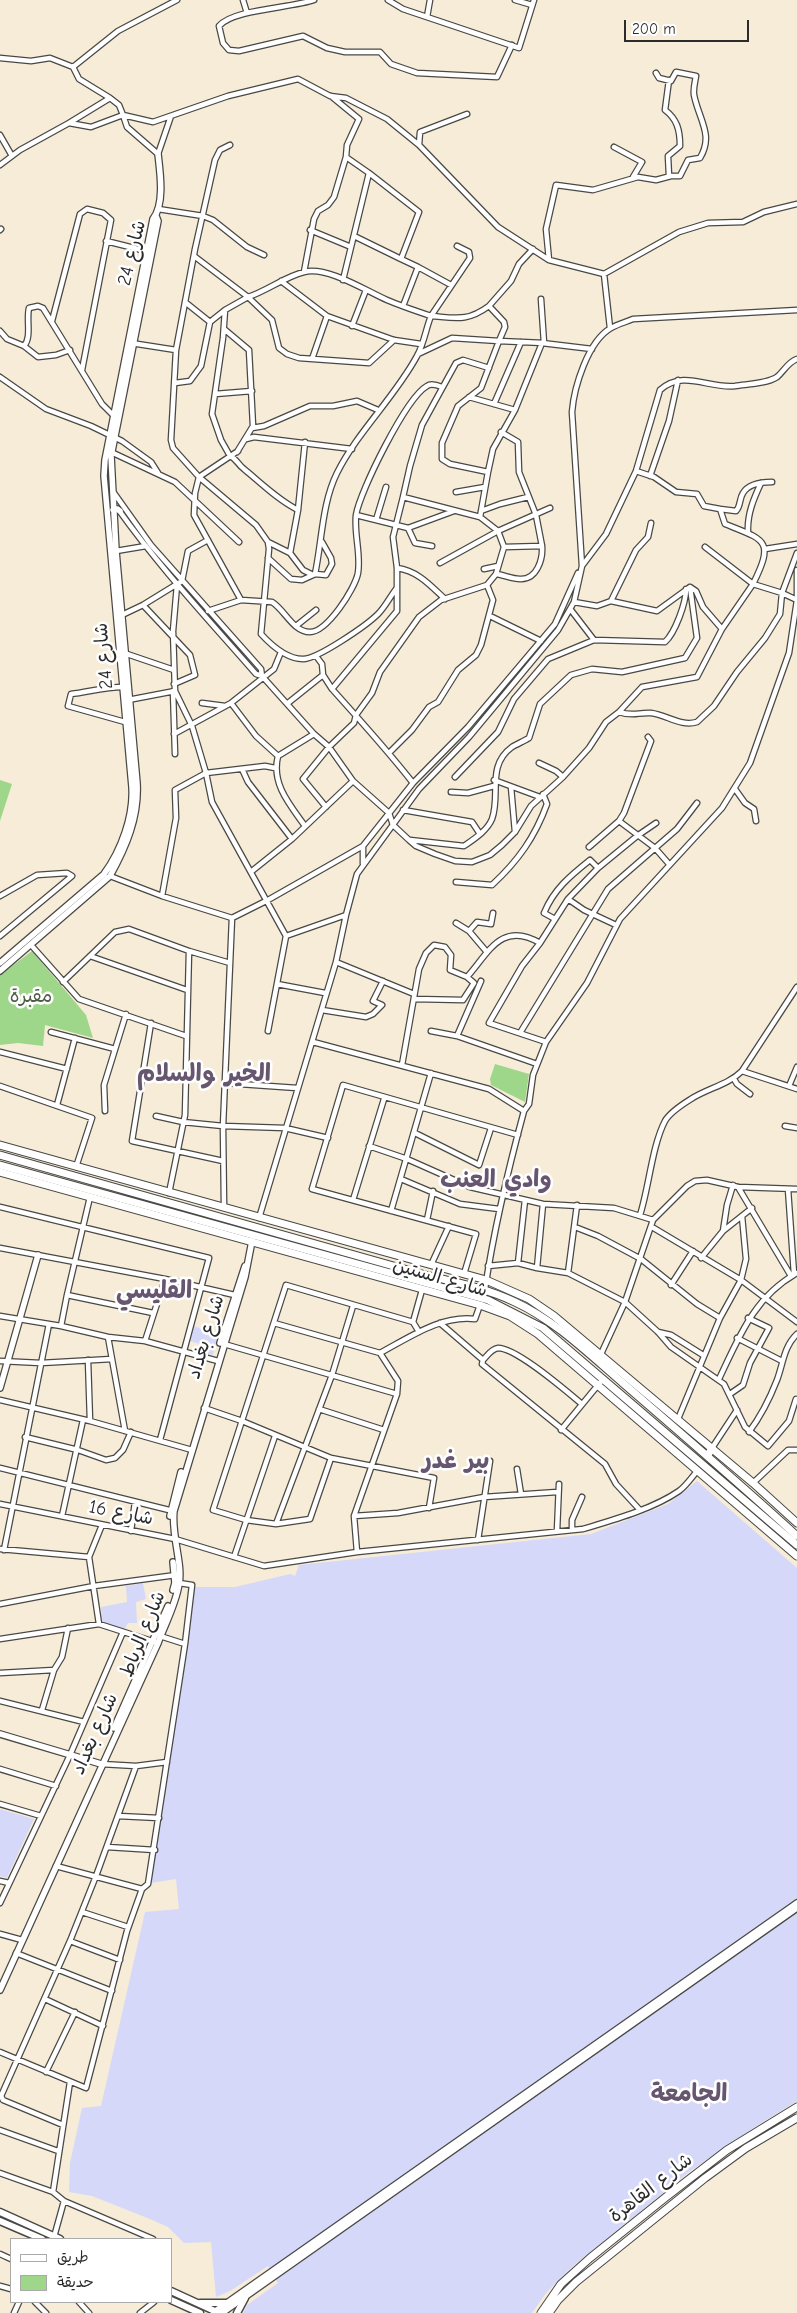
<!DOCTYPE html>
<html>
<head>
<meta charset="utf-8">
<style>
  body { margin:0 }
  #map { position:relative; width:797px; height:2313px; overflow:hidden; background:#f6ecd8; font-family:"Comic Neue","Playpen Sans Arabic",sans-serif }
  canvas { display:block }
  .legend { position:absolute; left:10px; top:2238px; width:162px; height:65px; box-sizing:border-box; background:#fff; border:1px solid #aaa; margin:0; padding:6px 9px; list-style:none; font-size:15px; color:#2b2b2b }
  .legend li { display:flex; align-items:center; gap:10px; height:25px }
  .legend b { width:25px; border:1px solid #aaa }
  .scale { position:absolute; left:624px; top:20px; width:125px; height:22px; box-sizing:border-box; border:2px solid #2b2b2b; border-top:0; padding-left:6px; font-size:15px; line-height:18px; white-space:nowrap; color:#2b2b2b; -webkit-text-stroke:4px #fff; paint-order:stroke }
</style>
</head>
<body>
<div id="map">
<canvas width="797" height="2313"></canvas>
<ul class="legend">
<li><b style="height:6px;background:#fff"></b>طريق</li>
<li><b style="height:14px;background:#9ed78a"></b>حديقة</li>
</ul>
<div class="scale">200 m</div>
</div>
<script>
const g = document.querySelector('canvas').getContext('2d');
g.lineJoin = 'round';
function fill(path, color) { g.fillStyle = color; g.fill(path, 'evenodd'); }
function strokePath(path, color, width, dash) { g.strokeStyle = color; g.lineWidth = width; g.lineCap = dash ? 'butt' : 'round'; g.setLineDash(dash || []); g.stroke(path); }
function write(font, color, halo, rows, align = 'center') {
  g.font = font + ' "Comic Neue","Playpen Sans Arabic",sans-serif'; g.lineWidth = 5; g.setLineDash([]); g.textBaseline = 'middle'; g.strokeStyle = halo; g.fillStyle = color; for (const [text, x, y, turn = 0] of rows) {
    g.save(); g.translate(x, y); g.rotate((+turn || 0) * Math.PI / 180); g.textAlign = isNaN(turn) ? turn : align; if (halo) g.strokeText(text, 0, 0); g.fillText(text, 0, 0); g.restore();
  }
}
const built = new Path2D(`
  M194 1326 218 1335 213 1355 198 1351 200 1344 190 1341Z
  M697 1481 797 1568V2101L749 2131 689 2172 572 2267 546 2293 532 2313H243L247 2305 278 2283 268 2266 230 2291 216 2297 211 2242 184 2243 168 2227 150 2219 92 2196 69 2192 70 2163 82 2108 101 2106 145 1912 179 1909 176 1879 151 1883 194 1587H235L290 1574 295 1576 299 1565 591 1534 668 1504Z
  M143 1583 146 1599 136 1602 137 1623H128L123 1632 102 1625 101 1607 127 1602 126 1586Z
  M0 1809 34 1819 7 1878 0 1876Z`);
const green = new Path2D(`
  M0 780 12 784 0 821Z
  M32 951 86 1015 93 1038 45 1025 43 1046 18 1043 0 1045V975Z
  M495 1064 529 1074 525 1102 491 1085 490 1079Z`);
const minor = new Path2D(`
  M243 0 247 13
  M314 0C292 8 233 9 219 26L223 43 229 50 239 51 303 36 327 48 345 52H380L391 64 417 73 497 77 512 45
  M388 0 403 9 519 48 534 0
  M515 0 532 5
  M427 17 430 0
  M0 58 31 61 50 58 73 67 79 79 110 98 69 123
  M73 67 118 31 177 0
  M669 80 665 110C677 119 680 130 680 146L668 156 669 176
  M110 98 119 105 123 115 153 122 228 96 298 79 330 96 346 98 387 119 419 145 420 132 467 114
  M0 135 12 156
  M419 145 498 227 549 260 604 274 610 328
  M614 147 642 162 633 177
  M346 157 369 173
  M0 165 20 150 69 123 91 127 123 115 127 127 158 154 171 116
  M158 209 203 216 213 220 247 247 264 255
  M0 230 1 229
  M310 230 351 247
  M106 241 146 251
  M194 256 248 297C267 291 284 277 304 272 328 266 366 291 387 300 401 306 416 311 431 316 426 328 424 344 417 356 395 397 358 431 337 473 322 503 322 541 315 574L313 575 303 570 290 553 268 542 256 525 199 477 238 451
  M401 259 418 267 403 306
  M549 260 546 229 556 185 593 190 638 177 656 180 671 176H680L688 160 700 158C714 135 699 120 694 95 693 89 695 82 696 76L676 72 671 81 659 78 656 73
  M418 267 451 285
  M304 272 314 219 318 211 328 205 334 197 346 157 347 145 359 119 331 96
  M604 274 679 232 708 223 743 222 764 212 797 204
  M343 280 369 173 419 212 401 259 354 236
  M281 281 327 316 394 340 421 344
  M185 302 210 322
  M489 306 511 281 519 264 533 249
  M52 321 80 214 87 209 103 213 111 220 82 370
  M352 326 366 290
  M224 329 249 350 253 426 237 452
  M0 331 7 339 24 346C32 337 26 320 29 308L38 306 43 308 102 404 116 418
  M131 343 176 350
  M24 346 38 357 56 355 70 350
  M418 354 452 338 499 341 505 327 504 322 489 306C467 322 456 318 431 316L470 258 469 252 457 246
  M312 359 327 316
  M0 377 46 409 91 426 122 441 151 462 158 473
  M175 383 190 381 201 366 210 322 225 310
  M215 394 252 391
  M469 397 515 410 493 449 488 472
  M494 404 521 342
  M515 410 542 343 592 349
  M252 428 264 426 310 406H333L357 401 378 410
  M501 432 518 442 519 472 536 515 542 546
  M246 439 254 437 352 449
  M111 452 175 482 239 542
  M636 471 654 477 676 492 697 494 704 506 720 509 725 524C765 540 775 540 753 584L705 547
  M650 476 669 421 678 380
  M456 492 485 487
  M114 493 151 545 261 669 262 676 256 674C209 620 160 568 118 509
  M403 497 410 466 422 425 456 363 463 360 489 368
  M720 509 736 511C741 506 739 499 743 493 749 483 762 482 772 482
  M298 510C278 500 261 483 244 469 238 465 237 459 230 456L221 440 212 414 223 338 225 310 248 297 272 320 279 348 287 354 299 358 369 363 394 340
  M481 511 500 504 528 497
  M356 515 408 528 454 511
  M480 517 488 472 450 464 442 459V443L458 406 481 388 499 341 544 343 541 299
  M376 520 386 487
  M408 528 415 543 432 546
  M748 532C747 514 754 498 761 483
  M268 542 269 549 261 634C272 646 287 659 303 659 318 659 367 625 378 614 385 607 390 597 396 589
  M765 549 797 544
  M116 551 146 546
  M290 553 298 510 305 442
  M268 558 291 579 302 580 313 575
  M440 563 498 531 550 508
  M582 566 606 534 636 471 660 390C684 369 708 389 735 386 748 384 766 384 777 377 784 371 788 362 797 359
  M397 568C418 571 430 585 445 599
  M484 569 498 566
  M315 574 326 575 332 564 331 558 322 542
  M496 574C504 575 512 579 520 579 537 580 543 559 542 546L504 547
  M241 600 272 602C285 610 293 632 310 632 327 632 355 589 358 573 361 554 354 534 356 515 360 491 406 398 427 386 431 383 437 385 442 387
  M611 601 636 550 648 537 651 523
  M574 602 597 606 611 601 657 611 690 587 696 591 703 607 722 629
  M143 605 190 655 195 675 174 684
  M571 610 594 640
  M208 611 241 600 194 515 195 493 199 477 173 448 171 440 176 350 195 249 215 160 220 150 230 145
  M122 615 143 605 182 581 188 551 208 540
  M490 616 541 641
  M296 626 316 610
  M127 654 174 670
  M316 656 322 664 323 675
  M262 676 314 734 329 747 353 781 389 813 393 825 409 840 416 846 435 854 455 861 472 862 490 855 502 845 515 832 531 806 563 777 589 748 606 722 619 712 642 687 697 677 722 629 753 584 782 593 797 553
  M123 687C105 687 88 692 71 694L68 706 125 722
  M173 691 175 754
  M175 691 192 726 206 773 212 802 286 936 268 1031
  M128 700 175 691 173 631 177 585
  M202 703 225 706
  M231 703 256 736 278 756
  M288 703 323 675 332 689
  M619 712C634 717 638 712 651 713 667 715 681 727 697 722L714 706 737 672 765 638 780 614 782 593 797 600
  M174 734 231 703 274 669 281 652
  M389 753 412 730 429 707 438 702 458 670 476 655 481 645 493 600 487 585
  M539 763 556 771 563 777
  M242 769 248 782 292 839
  M455 777 498 732 514 699 548 659 594 640 665 642C675 633 686 603 686 589
  M494 780 540 797
  M511 787 515 832
  M735 789 745 803 754 809 756 821
  M451 792 468 793 494 786
  M326 807 303 779 329 747 354 723 356 715 372 693 380 672 419 617 441 600 487 585 496 574 504 547 498 531 480 517 403 497 393 537 397 568V611L332 689C360 720 388 751 413 783
  M403 810 472 822 480 834
  M619 821 624 813 651 741 648 737
  M305 826C290 805 271 784 278 756L314 734
  M410 840 464 846C474 839 487 831 492 819 501 794 486 766 512 747 517 744 524 741 529 738L540 704 571 675 592 669 622 672 685 658 697 638 690 587
  M363 846V864
  M589 847 619 821 655 848 669 864
  M252 871 292 839 353 781
  M110 876 162 896 232 918 268 900 363 846 413 783 468 727 555 624 578 573
  M456 882 492 885C518 861 535 837 547 804L543 794
  M0 896 37 875 67 873 72 876 0 936
  M162 896 176 818 175 790 206 773 265 766 275 768
  M568 899 584 910 616 925
  M555 919 544 913C554 889 570 876 590 860L598 868
  M456 923 469 931
  M286 936 346 915
  M31 945 79 999 186 1036
  M486 951 469 931 477 922 491 924 493 913
  M90 956 187 990
  M336 962 414 994
  M63 982 115 932 129 929 189 951 230 963
  M277 984 325 993
  M414 999 463 1000 474 983 467 977
  M322 1010 366 1017 373 1014 382 1005 373 1001 383 981
  M151 1023 132 1141 223 1161
  M431 1031 457 1036 537 1064
  M51 1032 115 1049
  M520 1033 608 889 677 829 697 803
  M457 1036 481 981
  M313 1042 489 1089 524 1111
  M546 1042 489 1023 522 966 540 943 568 899 598 868 637 836 656 823
  M0 1052 67 1069
  M402 1065 419 969 426 953 434 945 445 947 451 955 450 970 467 977C488 954 501 920 540 943
  M742 1071 797 1089
  M734 1079 737 1084 750 1094
  M225 1083 297 1088
  M0 1086 92 1118 76 1167
  M789 1086 797 1067
  M57 1105 75 1038
  M105 1111 104 1085 126 1014
  M156 1116 183 1122 223 1126 285 1128 328 1138
  M785 1126 797 1128
  M415 1133 479 1165 491 1128
  M369 1146 407 1159 470 1187 543 1204 614 1208 653 1220
  M401 1179 460 1204 499 1209
  M738 1187 791 1276
  M788 1189 794 1274
  M169 1193 185 1115 189 951
  M353 1200 384 1099
  M543 1204 537 1268 568 1273 625 1302 658 1332 671 1347 724 1384 745 1427 768 1446 789 1421 796 1399
  M224 1206 223 1126 232 918
  M0 1207 209 1258 160 1440
  M391 1211 431 1073
  M640 1215C649 1187 652 1146 665 1121 670 1112 683 1104 691 1099 708 1088 728 1085 742 1071L797 987
  M259 1218 336 962 346 915 357 874 419 789 469 737 558 630 574 602 582 566 572 412C574 387 588 341 611 328 618 324 626 322 633 319L797 310
  M427 1220 433 1191
  M575 1227 598 1236 641 1259 697 1304 720 1318
  M652 1227 741 1280 797 1322
  M723 1231 727 1205 733 1185
  M0 1248 165 1279 239 1296
  M701 1258 723 1231 752 1208
  M518 1263 525 1200
  M431 1265 449 1226
  M488 1266 518 1263 537 1268
  M568 1273 577 1205
  M464 1274 476 1234 312 1189 343 1085 518 1135
  M671 1285 693 1251
  M485 1289C494 1229 508 1170 524 1111L529 1104 533 1075 546 1042 587 983 620 919 722 808 750 763 789 653 797 600V570
  M67 1295 153 1313
  M0 1316 61 1326 108 1337 145 1341 218 1361
  M274 1323 380 1353 398 1381 397 1394 354 1516 357 1552
  M440 1323 483 1360 482 1364 605 1464 616 1484 639 1509
  M61 1326 67 1295 90 1197
  M419 1332 413 1322 422 1290
  M658 1332 671 1335 703 1355
  M108 1337 125 1431
  M737 1338 782 1361
  M145 1341 165 1279
  M224 1344 397 1394
  M380 1353C410 1337 441 1315 475 1319L480 1305
  M601 1354 625 1302 653 1220 687 1186 695 1181 707 1180 738 1187 797 1189
  M88 1360 90 1421
  M483 1360C487 1356 491 1349 498 1348 517 1348 566 1391 582 1404
  M0 1361 41 1363 112 1359
  M719 1379C739 1337 754 1297 797 1273
  M730 1394 743 1385 750 1363 769 1328 748 1318
  M0 1400 90 1421 192 1450
  M204 1408 242 1421 331 1458 434 1478 429 1508
  M319 1409 384 1430
  M678 1419 720 1318 741 1280 746 1259 742 1216
  M561 1430 603 1379
  M749 1432C761 1416 770 1398 777 1380 783 1364 784 1346 797 1334
  M25 1437 78 1450 106 1460 115 1458 123 1450 131 1432
  M712 1448 737 1410
  M331 1458 310 1519 276 1524 246 1520 213 1510 286 1285 413 1322
  M0 1468 173 1511
  M517 1469 521 1494
  M753 1483 788 1450H797
  M0 1504 175 1539 264 1566 357 1552 583 1529C613 1520 653 1509 679 1491 686 1486 692 1477 698 1470
  M62 1516 83 1420
  M354 1516 398 1513 484 1497 557 1492
  M276 1524 332 1375 353 1306
  M572 1530V1520L582 1497
  M131 1531 135 1502
  M557 1531 559 1484
  M478 1540 490 1461
  M0 1549 89 1557
  M4 1550 49 1324
  M234 1557 275 1436
  M0 1604 94 1586 176 1575
  M99 1624 89 1557 102 1525
  M160 1636 185 1644
  M0 1639 99 1624 158 1643
  M0 1673 54 1670
  M0 1701 84 1722
  M42 1710 54 1670 62 1657 68 1628
  M101 1764 136 1766 167 1762
  M0 1769 56 1786
  M0 1804 41 1816
  M118 1816 159 1818
  M107 1847 155 1850
  M56 1866 142 1889 148 1884 185 1644 192 1585 179 1583
  M0 1881 9 1883
  M0 1903 70 1755 123 1632
  M82 1912 128 1927
  M0 1934 22 1940
  M70 1941 120 1960
  M16 1953 112 1991
  M45 1999 103 2026
  M0 2052 86 2088 127 1931 142 1889
  M46 2072 75 2012
  M63 2125 3 2100 1 2096 70 1941 96 1876 136 1766
  M0 2130 58 2151
  M0 2173 53 2192 64 2201 153 2239
  M53 2192 70 2082
  M54 2237 64 2201
  M0 2254 11 2259
  M0 2286 11 2289
  M35 2302 46 2313
  M79 2302 89 2313
  M14 2313 19 2302
  M140 2313 154 2302`);
const tertiary = new Path2D(`
  M113 510 117 509 120 511
  M0 963 104 874C121 851 134 816 132 787L104 476 105 460 153 219C165 204 160 172 158 154
  M0 971 110 876C126 847 139 817 137 783L116 551 111 456 158 221 156 216
  M220 1343 245 1266
  M0 1388 38 1255
  M170 1516 181 1472
  M173 1590 175 1583 173 1562
  M114 1728 168 1606
  M0 1734 101 1764
  M0 1990 158 1643C165 1624 176 1604 179 1584 183 1564 171 1535 174 1511L245 1277 252 1241
  M214 2312 797 1903
  M222 2313 797 1908`);
const secondary = new Path2D(`
  M0 2212 60 2239
  M0 2221 42 2239
  M171 2291 219 2313
  M171 2300 200 2313
  M200 2303H227
  M237 2313 245 2298`);
const primary = new Path2D(`
  M0 1145 486 1280 529 1299 554 1316 753 1483 797 1523
  M0 1172 480 1305 510 1316 538 1334 797 1556
  M541 2313 561 2284 590 2258 666 2197 727 2150 797 2107
  M549 2313 558 2300 576 2282 705 2178 746 2148 797 2118`);
const trunk = new Path2D(`
  M0 1155 429 1276C459 1283 488 1289 515 1302 556 1321 590 1355 624 1384 682 1434 740 1484 797 1536
  M0 1165 488 1300 543 1328 797 1545
  M708 1455 712 1448`);
const streetNames = [
  ["شارع 24",132,253,-76],
  ["شارع 24",104,656,-95],
  ["شارع الستين",440,1278,16],
  ["شارع بغداد",206,1337,-73],
  ["شارع 16",121,1513,11],
  ["شارع الرباط",143,1634,-68],
  ["شارع بغداد",95,1734,-66],
  ["شارع القاهرة",651,2188,-38]
];
const parkNames = [
  ["مقبرة",31,997]
];
const districtNames = [
  ["الخير والسلام",204,1074],
  ["وادي العنب",496,1180],
  ["القليسي",154,1291],
  ["بير غدر",456,1461],
  ["الجامعة",689,2094]
];
fill(built, '#d5d8f9');
fill(green, '#9ed78a');
strokePath(minor, '#494845', 7);
strokePath(tertiary, '#494845', 8);
strokePath(secondary, '#494845', 9);
strokePath(primary, '#494845', 9);
strokePath(trunk, '#494845', 9);
strokePath(minor, '#fff', 4.5);
strokePath(tertiary, '#fff', 5.5);
strokePath(secondary, '#fff', 6);
strokePath(primary, '#fff', 7);
strokePath(trunk, '#fff', 7);
write('19px', '#2b2b2b', '#fff', streetNames);
write('19px', '#4e5f48', '#fff', parkNames);
write('bold 24px', '#66566f', '#fff', districtNames);
</script>
</body>
</html>
